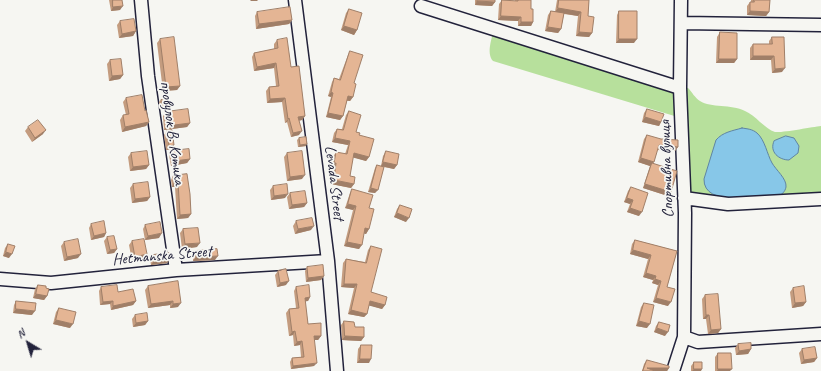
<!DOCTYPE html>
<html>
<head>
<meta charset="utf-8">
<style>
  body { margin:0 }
  #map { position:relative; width:821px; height:371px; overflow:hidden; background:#f6f6f2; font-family:Caveat,sans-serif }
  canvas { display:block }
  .north { position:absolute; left:8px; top:323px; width:40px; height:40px; -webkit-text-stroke:3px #f6f6f2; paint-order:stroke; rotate:322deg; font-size:11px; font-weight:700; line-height:16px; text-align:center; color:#22223b }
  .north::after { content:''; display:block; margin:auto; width:14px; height:18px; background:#22223b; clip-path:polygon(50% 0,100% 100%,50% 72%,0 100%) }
</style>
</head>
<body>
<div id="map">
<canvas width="821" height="371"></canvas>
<div class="north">N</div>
</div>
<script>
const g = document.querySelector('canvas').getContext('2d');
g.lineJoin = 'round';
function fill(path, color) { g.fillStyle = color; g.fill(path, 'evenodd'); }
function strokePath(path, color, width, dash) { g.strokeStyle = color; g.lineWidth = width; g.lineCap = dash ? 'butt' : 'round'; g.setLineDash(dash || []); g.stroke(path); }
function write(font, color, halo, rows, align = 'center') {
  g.font = font + ' Caveat,sans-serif'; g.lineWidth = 3.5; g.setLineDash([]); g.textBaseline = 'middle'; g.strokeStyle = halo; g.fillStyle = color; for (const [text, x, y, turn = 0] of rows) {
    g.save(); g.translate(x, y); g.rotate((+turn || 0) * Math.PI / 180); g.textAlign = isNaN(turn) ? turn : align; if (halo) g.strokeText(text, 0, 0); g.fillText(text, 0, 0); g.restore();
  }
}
const green = new Path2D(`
  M494 29 688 88C692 92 695 98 700 101 711 108 731 104 745 111 755 115 765 129 775 132 782 133 812 127 821 126V199L684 198 681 118 493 61C486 53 492 38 494 29Z`);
const water = new Path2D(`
  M742 128C748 129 752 129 757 133 765 140 767 154 772 163 776 170 787 179 786 187 785 192 782 194 779 196 761 197 703 208 704 179L716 140C723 132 732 131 742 128Z
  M786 136 794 138 799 146 798 153 789 160C779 160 769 152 774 141Z`);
const minor = new Path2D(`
  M141 0 148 76 176 270
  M295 0 328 261 337 371
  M421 6 680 88
  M682 23 821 25
  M684 198 728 204 821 199
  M0 279 51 283 176 270 328 261
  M684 337 698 342 821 334
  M673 371 684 337 685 213 680 88 681 0`);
const wall = new Path2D(`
  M109 0H122L120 10 111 11Z
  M475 0H495V2L492 6 475 5Z
  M502 0 515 1V0H531V9L533 22 531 26H518V21L498 20 499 4Z
  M557 0H589L588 16 592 33 589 37 576 36 578 16 564 14 561 29 558 33 545 31 548 15 551 11 555 12Z
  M751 0H770L769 12 766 16 747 15V6L750 2H751Z
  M349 9 357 30 354 35 341 30 346 13Z
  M619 11 634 43H616L617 15Z
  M257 12 292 20 289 24 256 29 255 16Z
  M120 21 136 31 133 36 119 38 117 25Z
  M720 32 737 59 734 63H716L717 37Z
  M772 37 782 72 772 73 771 60H750V48L753 44H769V41Z
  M160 39 180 86 177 90 163 91 157 43Z
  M277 40 291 67 305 116 302 120 299 121V135L291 137 287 122 285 123 282 102 267 103 266 91 269 87 276 86 274 68 254 71 252 57 254 53 274 49V44Z
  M350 51 354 83 353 97 350 101H347L343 116 340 120 326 117 331 97 328 96 332 82 334 78 339 79 348 55Z
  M110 60 123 75 120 79 109 81 107 64Z
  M126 98 145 111 149 122 146 126 122 132 120 120 123 115H126L123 102Z
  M161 100 165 109H160L159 102Z
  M647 109 661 122 659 126 642 122 644 113Z
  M349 111 356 132 359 135 369 157 366 161 353 157 350 176 354 184 351 188 331 184 334 167H332L333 157 336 152 345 154 348 145 332 142 334 133 337 129H342L346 115Z
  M166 112 190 123 187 127 164 130 163 116Z
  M28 127 43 134 32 142 25 131Z
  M167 131 171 149 166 150 164 135Z
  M647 135 678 147 675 151 657 150 653 163 668 196 643 188 650 166 638 162 644 139Z
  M299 138 306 146 298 147 297 140Z
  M172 151 190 159 187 163 171 166 169 155Z
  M386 151 397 165 394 169 384 167 375 193 368 192 375 168 377 165 381 166 383 156Z
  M131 153 149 165 146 169 130 171 128 157Z
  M287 153 302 179 287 181 284 157Z
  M187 174 191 214 188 218 177 219 175 187H172L171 180 173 176Z
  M133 184 150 197 147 201 132 203 130 188Z
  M273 186 285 198 271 200 270 190Z
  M631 187 639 216 627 212 630 204 624 202 628 191Z
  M352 189 369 208V229L366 234 364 233 359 249 344 246 353 210 345 208 350 193Z
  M290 193 307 203 304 207 289 209 287 197Z
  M400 205 406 222 394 217 397 209Z
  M296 221 311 230 295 234 293 226Z
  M91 224 106 233 104 237 91 240 89 228Z
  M145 225 159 238 145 240 143 229Z
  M183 229 197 247 182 249 180 233Z
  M107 237 117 249 114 253 107 254 104 241Z
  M635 240 677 251 667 287 668 306 653 302 658 285 652 283 653 280 643 277 648 259 630 254 632 244Z
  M132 241 147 254 144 258 132 261 129 245Z
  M64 242 78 258 64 261 61 246Z
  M8 244 9 258 3 256 5 248Z
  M371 246V292L385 305 382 309 369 305 367 314 364 317 348 314 354 288 341 287 343 263 346 259 365 262 368 250Z
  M196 251 215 260 193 261V255Z
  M153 255 170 259 167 263 151 265 150 259Z
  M307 267 324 276 321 280 306 282 305 271Z
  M278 271 286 285 277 287 275 275Z
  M178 281V307L170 308V305L148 308 145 290 148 286Z
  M38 285 47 296 44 300 33 298 35 289Z
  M101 287 118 292 136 301 133 305 111 310 110 304 100 305 99 291Z
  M296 287 310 297 308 301H305L308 324 321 336 318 340H314V366L291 369 290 362 292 358 301 357 300 345 294 346 293 335 289 336 286 313 289 309 296 308 294 291Z
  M793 288 806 302 803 306 792 308 790 292Z
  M705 295 721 329 718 333 708 334 706 319H703L702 299Z
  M16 301 32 315 13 313 14 305Z
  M644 303 647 328 636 326 641 307Z
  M59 308 70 328 53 324 56 312Z
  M135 315 148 321 145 325 133 327 132 319Z
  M344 321 355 327 364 337 361 341 342 340 341 325Z
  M659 322 665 336 654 332 656 326Z
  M738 344 751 349 748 354 736 355 735 348Z
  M361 345 369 363H357L358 349Z
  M802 349 817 358 814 362 801 364 799 353Z
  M718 353 730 371H715V357Z
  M647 360 669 368 667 371H642L644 364Z
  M694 362 701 371H691V366Z`);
const shadedWall = new Path2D(`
  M251 0H258L257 1H250Z
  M477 1 495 2 492 6 475 5Z
  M123 6 120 10 111 11 113 7Z
  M558 8 581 12 578 16 555 12Z
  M750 11 769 12 766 16 747 15Z
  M501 16 521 17 518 21 498 20Z
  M292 20 289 24 256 29 259 24Z
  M521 22H533L531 26H518Z
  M344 26 357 30 354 35 341 30Z
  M548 27 561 29 558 33 545 31Z
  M136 31 133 36 119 38 122 34Z
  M579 32 592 33 589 37 576 36Z
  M619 39H637L634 43H616Z
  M753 56H774L771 60H750Z
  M719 59H737L734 63H716Z
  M276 63 274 68 254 71 257 67Z
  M785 68 782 72 772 73 775 69Z
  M123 75 120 79 109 81 112 76Z
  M180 86 177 90 163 91 166 87Z
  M331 92 333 93 331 97 328 96Z
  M348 96 353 97 350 101 345 100Z
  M285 98 282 102 267 103 270 99Z
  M162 107H166L165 109H160Z
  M328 113 343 116 340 120 326 117Z
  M305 116 302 120 295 121 298 117Z
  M645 117 661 122 659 126 642 122Z
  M289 118 287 122 285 123 288 119Z
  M149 122 146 126 122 132 125 127Z
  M190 123 187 127 164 130 167 126Z
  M46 130 43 134 32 142 35 138Z
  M302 131 299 135 291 137 293 133Z
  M335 138 350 141 348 145 332 142Z
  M307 144 306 146 298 147 300 145Z
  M174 145 171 149 166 150 169 146Z
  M659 145 678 147 675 151 656 149Z
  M354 153 369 157 366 161 351 157Z
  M641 158 654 162 651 166 652 163 650 166 638 162Z
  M190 159 187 163 171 166 174 161Z
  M383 162 397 165 394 169 381 166Z
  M334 163H336L334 167H332Z
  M149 165 146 169 130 171 133 167Z
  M305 175 302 179 287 181 290 177Z
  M334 180 354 184 351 188 331 184Z
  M178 182 175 187H172L174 183Z
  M645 184 671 192 668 196 643 188Z
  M371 188 378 190 375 193 368 192Z
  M288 194 285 198 271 200 274 196Z
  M150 197 147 201 132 203 135 199Z
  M627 198 633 200 630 204 624 202Z
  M307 203 304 207 289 209 292 205Z
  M348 204 356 206 353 210 345 208Z
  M630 208 642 212 639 216 627 212Z
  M397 213 409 218 406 222 394 217Z
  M191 214 188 218 177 219 180 215Z
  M314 226 311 230 295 234 298 229Z
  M365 228 369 229 366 234 362 233Z
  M106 233 104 237 91 240 94 236Z
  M162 233 159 238 145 240 148 236Z
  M347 242 362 245 359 249 344 246Z
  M200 243 197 247 182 249 185 244Z
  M117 249 114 253 107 254 110 250Z
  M633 250 651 255 648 259 630 254Z
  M6 252 12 254 9 258 3 256Z
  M81 254 78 258 64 261 67 257Z
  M147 254 144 258 132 261 135 257Z
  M218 256 215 260 193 261 196 257Z
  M170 259 167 263 151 265 154 261Z
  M646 273 656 276 653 280 643 277Z
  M324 276 321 280 306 282 308 278Z
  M655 279 661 281 658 285 652 283Z
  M289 281 286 285 277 287 280 283Z
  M344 284H357L354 288 341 287Z
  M36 294 47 296 44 300 33 298Z
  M310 297 308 301 302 302 305 298Z
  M656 298 671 302 668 306 653 302Z
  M113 301 110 304 100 305 103 302Z
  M136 301 133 305 111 310 113 306Z
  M173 301 170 305 148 308 151 304Z
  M370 301 385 305 382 309 367 305Z
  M806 302 803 306 792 308 795 303Z
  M181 303 178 307 170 308 173 304Z
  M16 309 35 311 32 315 13 313Z
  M351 310 367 314 364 317 348 314Z
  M706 315H709L706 319H703Z
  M56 320 73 324 70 328 53 324Z
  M148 321 145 325 133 327 136 323Z
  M639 321 650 324 647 328 636 326Z
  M657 328 668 332 665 336 654 332Z
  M721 329 718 333 708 334 711 330Z
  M295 331 293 335 289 336 292 332Z
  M314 336H321L318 340H311Z
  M345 336 364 337 361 341 342 340Z
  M302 341 300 345 294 346 297 342Z
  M751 349 748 354 736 355 739 351Z
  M817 358 814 362 801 364 804 360Z
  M360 359H371L369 363H357Z
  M317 363 314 366 291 369 293 366Z
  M647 368H669L667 371H645Z
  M694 369H702L701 371H692Z
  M718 369H732L730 371H717Z`);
const building = new Path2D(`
  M113 0H122L123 6 113 7Z
  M478 0H495V2L477 1Z
  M502 0 518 1V0H531V9H533V22H521V17L501 16Z
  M559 0H589L588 16 594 17 592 33 579 32 581 12 558 8Z
  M754 0H770L769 12 750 11V2H754Z
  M290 7 292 20 259 24 257 12Z
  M349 9 362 13 357 30 344 26Z
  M551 11 564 13 561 29 548 27Z
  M619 11H637V39H619Z
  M134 19 136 31 122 34 120 21Z
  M720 32 737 33V59H719Z
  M174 37 180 86 166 87 160 39Z
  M772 37H784L785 68 775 69 774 56H753V44H772Z
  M287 38 291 67 299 66 305 116 298 117 302 131 293 133 289 118 288 119 285 98 270 99 269 87 279 86 276 63 257 67 254 53 278 48 277 40Z
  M350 51 363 55 354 83 356 84 353 97 348 96 343 116 328 113 333 93 331 92 334 78 340 80Z
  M121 59 123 75 112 76 110 60Z
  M142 95 145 111 146 110 149 122 125 127 123 115 129 114 126 98Z
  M165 99 166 107H162L161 100Z
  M188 109 190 123 167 126 166 112Z
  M647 109 664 114 661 122 645 117Z
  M349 111 361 115 356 132 360 133 359 135 374 139 369 157 354 153 350 176 355 177 354 184 334 180 336 163H334L336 152 347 154 350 141 335 138 337 129 343 130Z
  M38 120 46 130 35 138 28 127Z
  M172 130 174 145 169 146 167 131Z
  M647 135 661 139 678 140V147L659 145 654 162 641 158Z
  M306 137 307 144 300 145 299 138Z
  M189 149 190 159 174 161 172 151Z
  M147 151 149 165 133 167 131 153Z
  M302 151 305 175 290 177 287 153Z
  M386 151 399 154 397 165 383 162Z
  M652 163 677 171 671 192 645 184Z
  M377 165 384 167 378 190 371 188Z
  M187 174 190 194 191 214 180 215 178 182 174 183 173 176Z
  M148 182 150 197 135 199 133 184Z
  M287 184 288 194 274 196 273 186Z
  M631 187 648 193 642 212 630 208 633 200 627 198Z
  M352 189 373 195 369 208 374 209 369 229 365 228 362 245 347 242 356 206 348 204Z
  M305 191 307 203 292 205 290 193Z
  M400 205 412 209 409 218 397 213Z
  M312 218 314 226 298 229 296 221Z
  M104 221 106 233 94 236 91 224Z
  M160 222 162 233 148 236 145 225Z
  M198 228 200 243 185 244 183 229Z
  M114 236 117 249 110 250 107 237Z
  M78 239 81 254 67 257 64 242Z
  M144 239 147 254 135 257 132 241Z
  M635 240 677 251 667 287 675 289 671 302 656 298 661 281 655 279 656 276 646 273 651 255 633 250Z
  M8 244 15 246 12 254 6 252Z
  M371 246 382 249 371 292 387 297 385 305 370 301 367 314 351 310 357 284H344L346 259 366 263Z
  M217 249 218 256 196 257V251Z
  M169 253 170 259 154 261 153 255Z
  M323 265 324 276 308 278 307 267Z
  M286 269 289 281 280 283 278 271Z
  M178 281 181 303 173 304V301L151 304 148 286Z
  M38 285 46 286V288L49 289 47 296 36 294Z
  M117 285 118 292 133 289 136 301 113 306V301L103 302 101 287Z
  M309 285 310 297 305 298 308 324 321 323V336H314L317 363 293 366 292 358 304 357 302 341 297 342 295 331 292 332 289 309 299 308 296 287Z
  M804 286 806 302 795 303 793 288Z
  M718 294 721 329 711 330 709 315H706L705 295Z
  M16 301 36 303 35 311 16 309Z
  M644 303 654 305 650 324 639 321Z
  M59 308 76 312 73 324 56 320Z
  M147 313 148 321 136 323 135 315Z
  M344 321 354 322 355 327H364V337L345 336Z
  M659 322 670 325 668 332 657 328Z
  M751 343V349L739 351 738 344Z
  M361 345H372L371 359H360Z
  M815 347 817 358 804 360 802 349Z
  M718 353H731L732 369H718Z
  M647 360 669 366V368H647L655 371H643Z
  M694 362H702V369H694Z`);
const streetNames = [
  ["провулок В. Котика",172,133,82],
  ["Спортивна вулиця",667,169,-92],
  ["Levada Street",334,183,83],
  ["Hetmanska Street",162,256,-5]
];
fill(green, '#b7e09c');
fill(water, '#87c7e8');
strokePath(water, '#5f85a3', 1);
strokePath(minor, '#22223b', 15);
strokePath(minor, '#f6f6f2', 12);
fill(wall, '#c49c7f');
fill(shadedWall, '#a07f68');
fill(building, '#e4b594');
strokePath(building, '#a07f68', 1);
write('16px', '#22223b', '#f6f6f2', streetNames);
</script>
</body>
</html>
